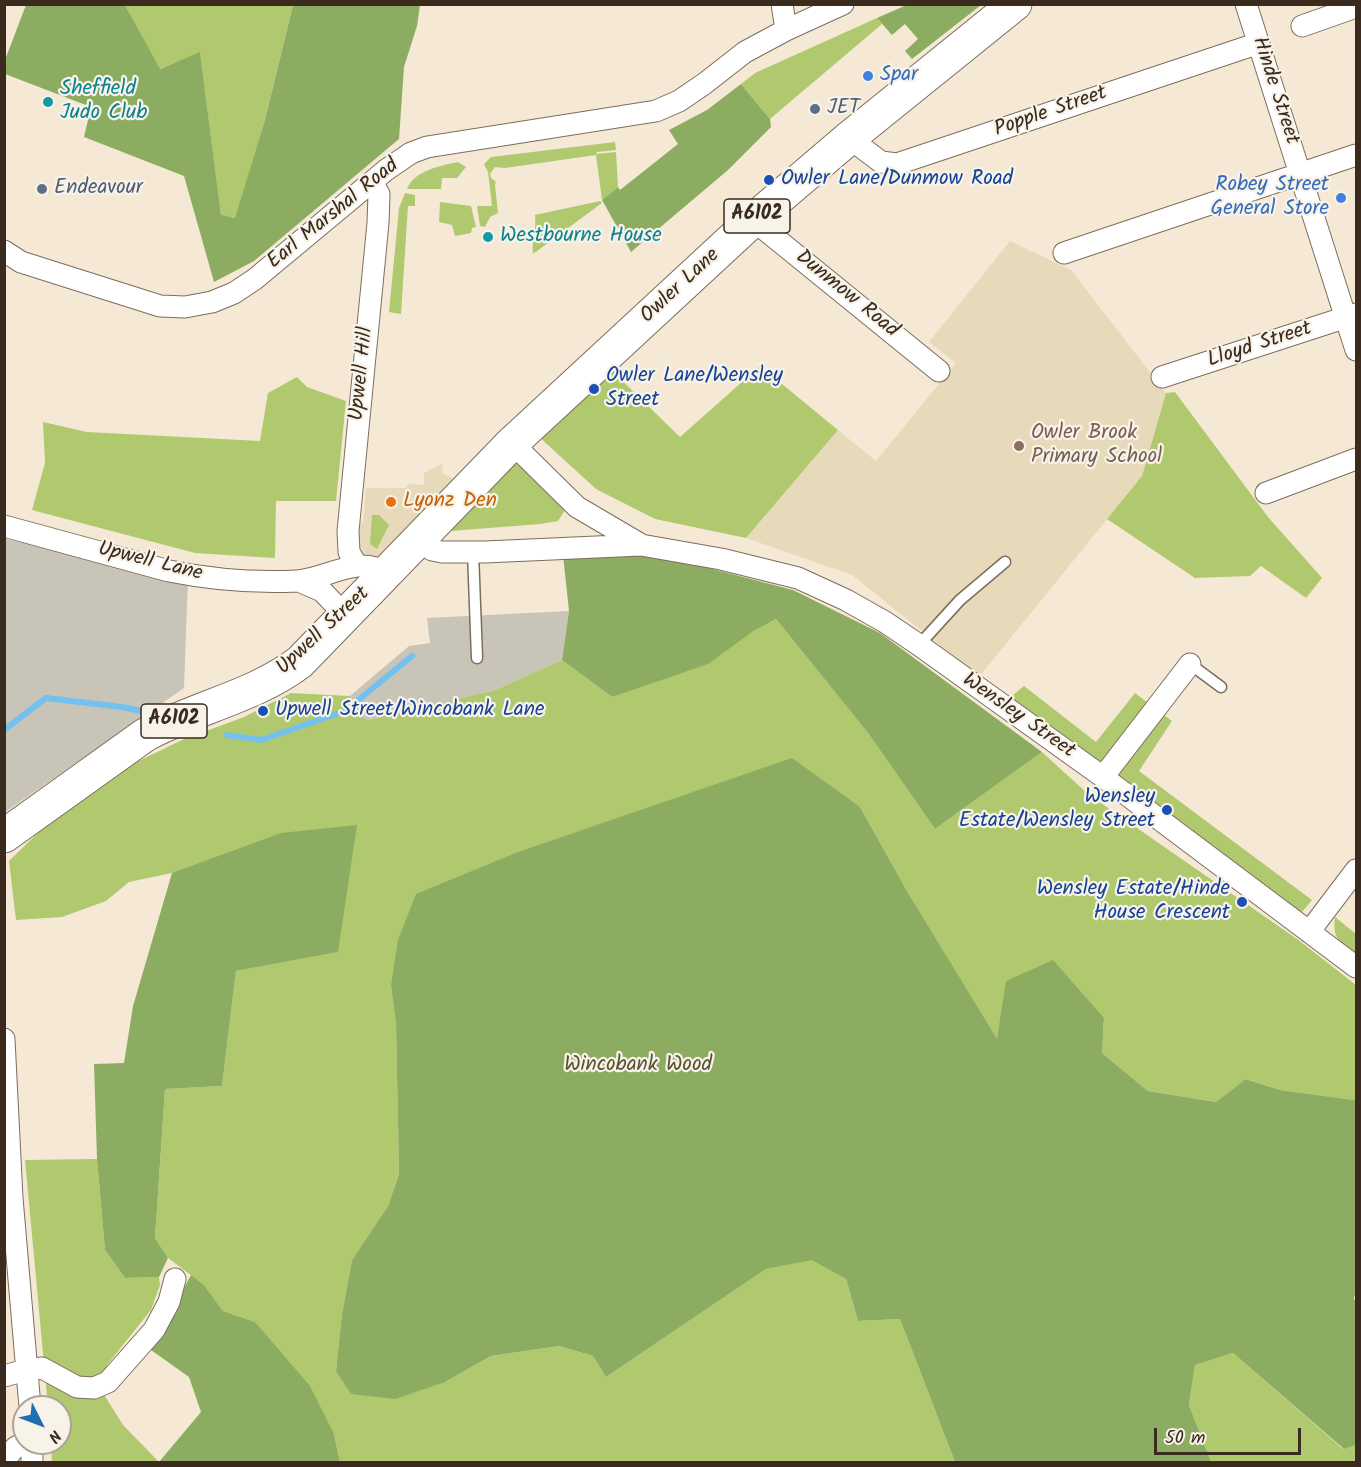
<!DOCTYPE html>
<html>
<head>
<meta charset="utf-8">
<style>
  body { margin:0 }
  #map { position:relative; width:1361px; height:1467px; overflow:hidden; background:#f5e9d5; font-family:Kalam,sans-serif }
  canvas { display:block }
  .frame { position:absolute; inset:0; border:6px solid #3b2a1e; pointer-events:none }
  .north { position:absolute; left:12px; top:1395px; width:60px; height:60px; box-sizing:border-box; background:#f7f3e8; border:2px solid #aca397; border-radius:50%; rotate:132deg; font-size:16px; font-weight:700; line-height:24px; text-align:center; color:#3b2a1e }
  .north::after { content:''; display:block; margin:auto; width:21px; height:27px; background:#1f6fb2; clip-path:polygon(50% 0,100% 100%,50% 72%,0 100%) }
  .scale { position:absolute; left:1154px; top:1428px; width:147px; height:27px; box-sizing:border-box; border:3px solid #3b2a1e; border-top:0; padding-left:8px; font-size:18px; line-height:21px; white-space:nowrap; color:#3b2a1e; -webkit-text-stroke:4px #f7f3e8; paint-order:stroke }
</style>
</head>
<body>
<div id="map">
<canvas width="1361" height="1467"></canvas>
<div class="frame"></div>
<div class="north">N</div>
<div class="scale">50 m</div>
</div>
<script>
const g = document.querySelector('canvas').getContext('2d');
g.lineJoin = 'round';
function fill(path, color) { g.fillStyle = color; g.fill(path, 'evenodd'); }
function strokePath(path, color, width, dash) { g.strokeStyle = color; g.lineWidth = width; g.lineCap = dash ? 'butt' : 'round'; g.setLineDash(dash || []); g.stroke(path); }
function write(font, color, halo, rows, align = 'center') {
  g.font = font + ' Kalam,sans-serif'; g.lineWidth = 4.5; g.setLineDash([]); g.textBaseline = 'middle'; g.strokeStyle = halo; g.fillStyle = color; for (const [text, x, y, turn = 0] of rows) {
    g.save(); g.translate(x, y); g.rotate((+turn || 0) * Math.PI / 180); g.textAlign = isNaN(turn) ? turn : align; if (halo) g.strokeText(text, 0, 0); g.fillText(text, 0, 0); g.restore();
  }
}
const built = new Path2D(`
  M1010 241 1071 270 1166 393 1142 476 979 677 852 575 746 538 838 430 876 461 956 363 929 342Z
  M443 463 442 473 451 477 455 483 382 556 364 558 358 554 352 531 363 522 366 488H406L409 484 424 485V473Z`);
const industrial = new Path2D(`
  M5 539 188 578 184 688 5 812Z
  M569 611 562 660 495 690 366 722 350 696 409 646 430 643 427 618Z`);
const green = new Path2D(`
  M125 5H293L265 120 236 218 221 216 200 53 159 69Z
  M877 18 882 24 770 119 741 84 755 73Z
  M615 142 616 150 597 152 596 154 616 152 618 187 602 200 596 155 505 168 495 167 490 174 491 178 496 182 495 185 498 213 490 217 485 227 480 226 477 206H492L488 172 484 164 491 157Z
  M458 162 466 167 457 178H442L441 189H407C415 170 440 166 458 162Z
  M405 193 415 195V206H408L401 314 389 312 399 208Z
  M600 201 602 203 533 254C531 241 537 229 535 215Z
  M440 202 471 206 476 227 472 228 471 233 455 236 452 225 439 222Z
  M607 366 680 437 760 366 838 430 746 538 655 519 596 489 537 435Z
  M297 377 307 387 346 401 336 501H276L275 558 195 553 32 510 45 463 43 422 87 432 260 441 268 393Z
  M1175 392 1268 517 1322 578 1306 598 1261 566 1250 576 1195 578 1107 519 1142 476 1166 393Z
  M510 461 526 469 565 510 558 521 540 524 450 531 448 523Z
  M372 515H379L389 525 377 549 370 544Z
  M776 619 868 733 935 829 1042 752 1088 794 1297 939 1356 985V1099L1354 1100 1280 1090 1247 1079 1216 1102 1148 1091 1102 1053 1104 1018 997 1040 907 891 860 807 391 986 396 1024 399 1172 388 1206 352 1260 342 1314 336 1371 445 1382 491 1356 559 1346 593 1356 606 1377 766 1269 813 1259 846 1279 858 1321 900 1319 955 1462H340L334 1434 255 1322 223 1311 204 1285 168 1258 155 1238 165 1089 222 1086 236 971 337 952 172 873 129 882 106 901 62 917 16 920 9 861 85 787 182 740 244 717 291 693 350 696 366 721 495 690 562 660 612 697 752 632Z
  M1024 686 1096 742 1135 693 1172 721 1139 771 1312 900 1302 912 1291 908 1008 699Z
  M1335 917 1356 934V954C1340 942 1332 940 1335 917Z
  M97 1159 105 1250 125 1278 159 1277 160 1285 151 1310 107 1365 103 1393 123 1425 159 1462H52L51 1443H60V1407H48L25 1160Z
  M1233 1353 1343 1449 1356 1445V1462H1211L1189 1405 1195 1365Z`);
const forest = new Path2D(`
  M909 4H981V5L912 59 905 51 918 39 905 24 892 35 877 18Z
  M26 5H125L160 69 200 52 221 215 235 218 265 120 293 5H420L417 26 404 67 399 139 254 261 214 282 184 176 84 137 91 107 5 74V60Z
  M741 84 770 119 771 127 728 170 631 252 602 200 618 187 620 190 678 144 669 130 707 110Z
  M611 552 678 560 793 590 880 633 1042 752 935 829 868 733 776 619 752 632 708 664 612 697 562 660 569 611 563 555Z
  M792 758 860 807 907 891 997 1039 1006 981 1053 960 1104 1018 1102 1053 1148 1091 1216 1102 1246 1079 1280 1090 1354 1100 1356 1099V1289L1354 1299 1356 1302V1445L1344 1449 1233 1353 1195 1365 1189 1405 1211 1462H955L900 1319 858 1321 846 1279 812 1260 766 1269 606 1377 593 1356 559 1346 491 1356 445 1382 395 1399 351 1394 336 1371 342 1314 352 1260 388 1206 399 1173 396 1024 391 986 398 940 416 894 518 852Z
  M357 825 338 952 236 971 222 1086 165 1089 155 1238 168 1258 159 1277 125 1278 105 1250 97 1159 94 1064 124 1063 133 1006 172 873 281 833Z
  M191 1275 204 1285 223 1311 255 1322 310 1386 334 1434 340 1462H159L201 1412 189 1377 151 1350Z`);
const stream = new Path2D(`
  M4 730 46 698 122 707 151 713
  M227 735 261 740 345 711 412 656`);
const lane = new Path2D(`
  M473 552 477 658
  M919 645 960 600 1005 562
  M1190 664 1221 687`);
const street = new Path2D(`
  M782 4 786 30
  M1246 4 1356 350
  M1302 26 1356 7
  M849 138 881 162 897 164 1259 43
  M753 220 939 371
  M4 251 21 262 160 306 185 307 212 302 234 293 255 279 386 170 411 153 427 147 656 111 679 101 704 84 745 52 786 30 843 4
  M1064 253 1356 155
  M1162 377 1356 314
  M512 443 577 507 640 544
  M1266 493 1356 459
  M4 526 169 571C209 579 256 583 297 581 327 579 358 554 386 573
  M417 540 432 550 442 552H485L641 545 721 559 798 578 846 600 885 622 919 645 1103 777 1356 967
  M357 566 349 552 348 531 378 223 379 194 372 182
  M299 581 322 591 345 615
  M1103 777 1190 664
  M1309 932 1356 870
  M4 1039 12 1198 30 1407
  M4 1376 26 1370 42 1368 77 1387 94 1388 108 1382 154 1330 169 1302 175 1279
  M5 1462C9 1453 14 1446 24 1443
  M32 1462V1443`);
const primary = new Path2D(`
  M4 836 145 735C196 707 254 697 300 662L512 443 753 220 849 138 1015 4`);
const markers = [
  [868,76,6,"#3f7fe0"],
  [48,102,6,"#0f9aa8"],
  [815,109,6,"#5c6f8a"],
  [769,180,6,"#1a4fb4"],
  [42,189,6,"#5c6f8a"],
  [1341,198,6,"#3f7fe0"],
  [488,237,6,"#0f9aa8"],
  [594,389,6,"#1a4fb4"],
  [1019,446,6,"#8d6e63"],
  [391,502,6,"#e8710a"],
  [263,711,6,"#1a4fb4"],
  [1167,810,6,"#1a4fb4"],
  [1242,902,6,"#1a4fb4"]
];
const shields = [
  [757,216,66],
  [174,721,66]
];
const shieldNames = [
  ["A6102",757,216],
  ["A6102",174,721]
];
const shopNames = [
  ["Spar",880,76],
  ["Robey Street",1329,186,"right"],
  ["General Store",1329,210,"right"]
];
const cultureNames = [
  ["Sheffield",60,90],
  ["Judo Club",60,114],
  ["Westbourne House",500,237]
];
const streetNames = [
  ["Hinde Street",1274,91,72],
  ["Popple Street",1051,113,-19],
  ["Earl Marshal Road",334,215,-39],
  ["Owler Lane",681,287,-43],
  ["Dunmow Road",846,295,39],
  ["Lloyd Street",1260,346,-18],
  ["Upwell Hill",363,374,-84],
  ["Upwell Lane",150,563,14],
  ["Upwell Street",324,632,-43],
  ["Wensley Street",1018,717,35]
];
const serviceNames = [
  ["JET",827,109],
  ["Endeavour",54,189]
];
const transitNames = [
  ["Owler Lane/Dunmow Road",781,180],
  ["Owler Lane/Wensley",606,377],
  ["Street",606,401],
  ["Upwell Street/Wincobank Lane",275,711],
  ["Wensley",1155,798,"right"],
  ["Estate/Wensley Street",1155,822,"right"],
  ["Wensley Estate/Hinde",1230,890,"right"],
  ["House Crescent",1230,914,"right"]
];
const educationNames = [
  ["Owler Brook",1031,434],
  ["Primary School",1031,458]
];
const foodNames = [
  ["Lyonz Den",403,502]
];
const parkNames = [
  ["Wincobank Wood",638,1066]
];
fill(built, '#e7daba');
fill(industrial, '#c8c4b8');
fill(green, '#b0c96e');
fill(forest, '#8cad61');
strokePath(stream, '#74c0ee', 6);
strokePath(lane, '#7c6d5e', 13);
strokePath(street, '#7c6d5e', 23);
strokePath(primary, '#7c6d5e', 35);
strokePath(lane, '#fff', 10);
strokePath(street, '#fff', 21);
strokePath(primary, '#fff', 33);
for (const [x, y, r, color] of markers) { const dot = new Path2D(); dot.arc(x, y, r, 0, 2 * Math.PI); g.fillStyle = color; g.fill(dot); strokePath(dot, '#f7f3e8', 2); }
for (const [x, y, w] of shields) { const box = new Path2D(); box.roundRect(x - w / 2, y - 17, w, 34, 4.5); g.fillStyle = '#f7f3e8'; g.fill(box); strokePath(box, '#3b2a1e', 1.5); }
write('bold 20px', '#3b2a1e', null, shieldNames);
write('21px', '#366cbe', '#f7f3e8', shopNames, 'left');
write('21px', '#0d838f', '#f7f3e8', cultureNames, 'left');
write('21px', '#3b2a1e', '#f7f3e8', streetNames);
write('21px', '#4e5e75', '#f7f3e8', serviceNames, 'left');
write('21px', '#164399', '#f7f3e8', transitNames, 'left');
write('21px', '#785e54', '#f7f3e8', educationNames, 'left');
write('21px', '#c56008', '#f7f3e8', foodNames, 'left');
write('21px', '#585232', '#f7f3e8', parkNames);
</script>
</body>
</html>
